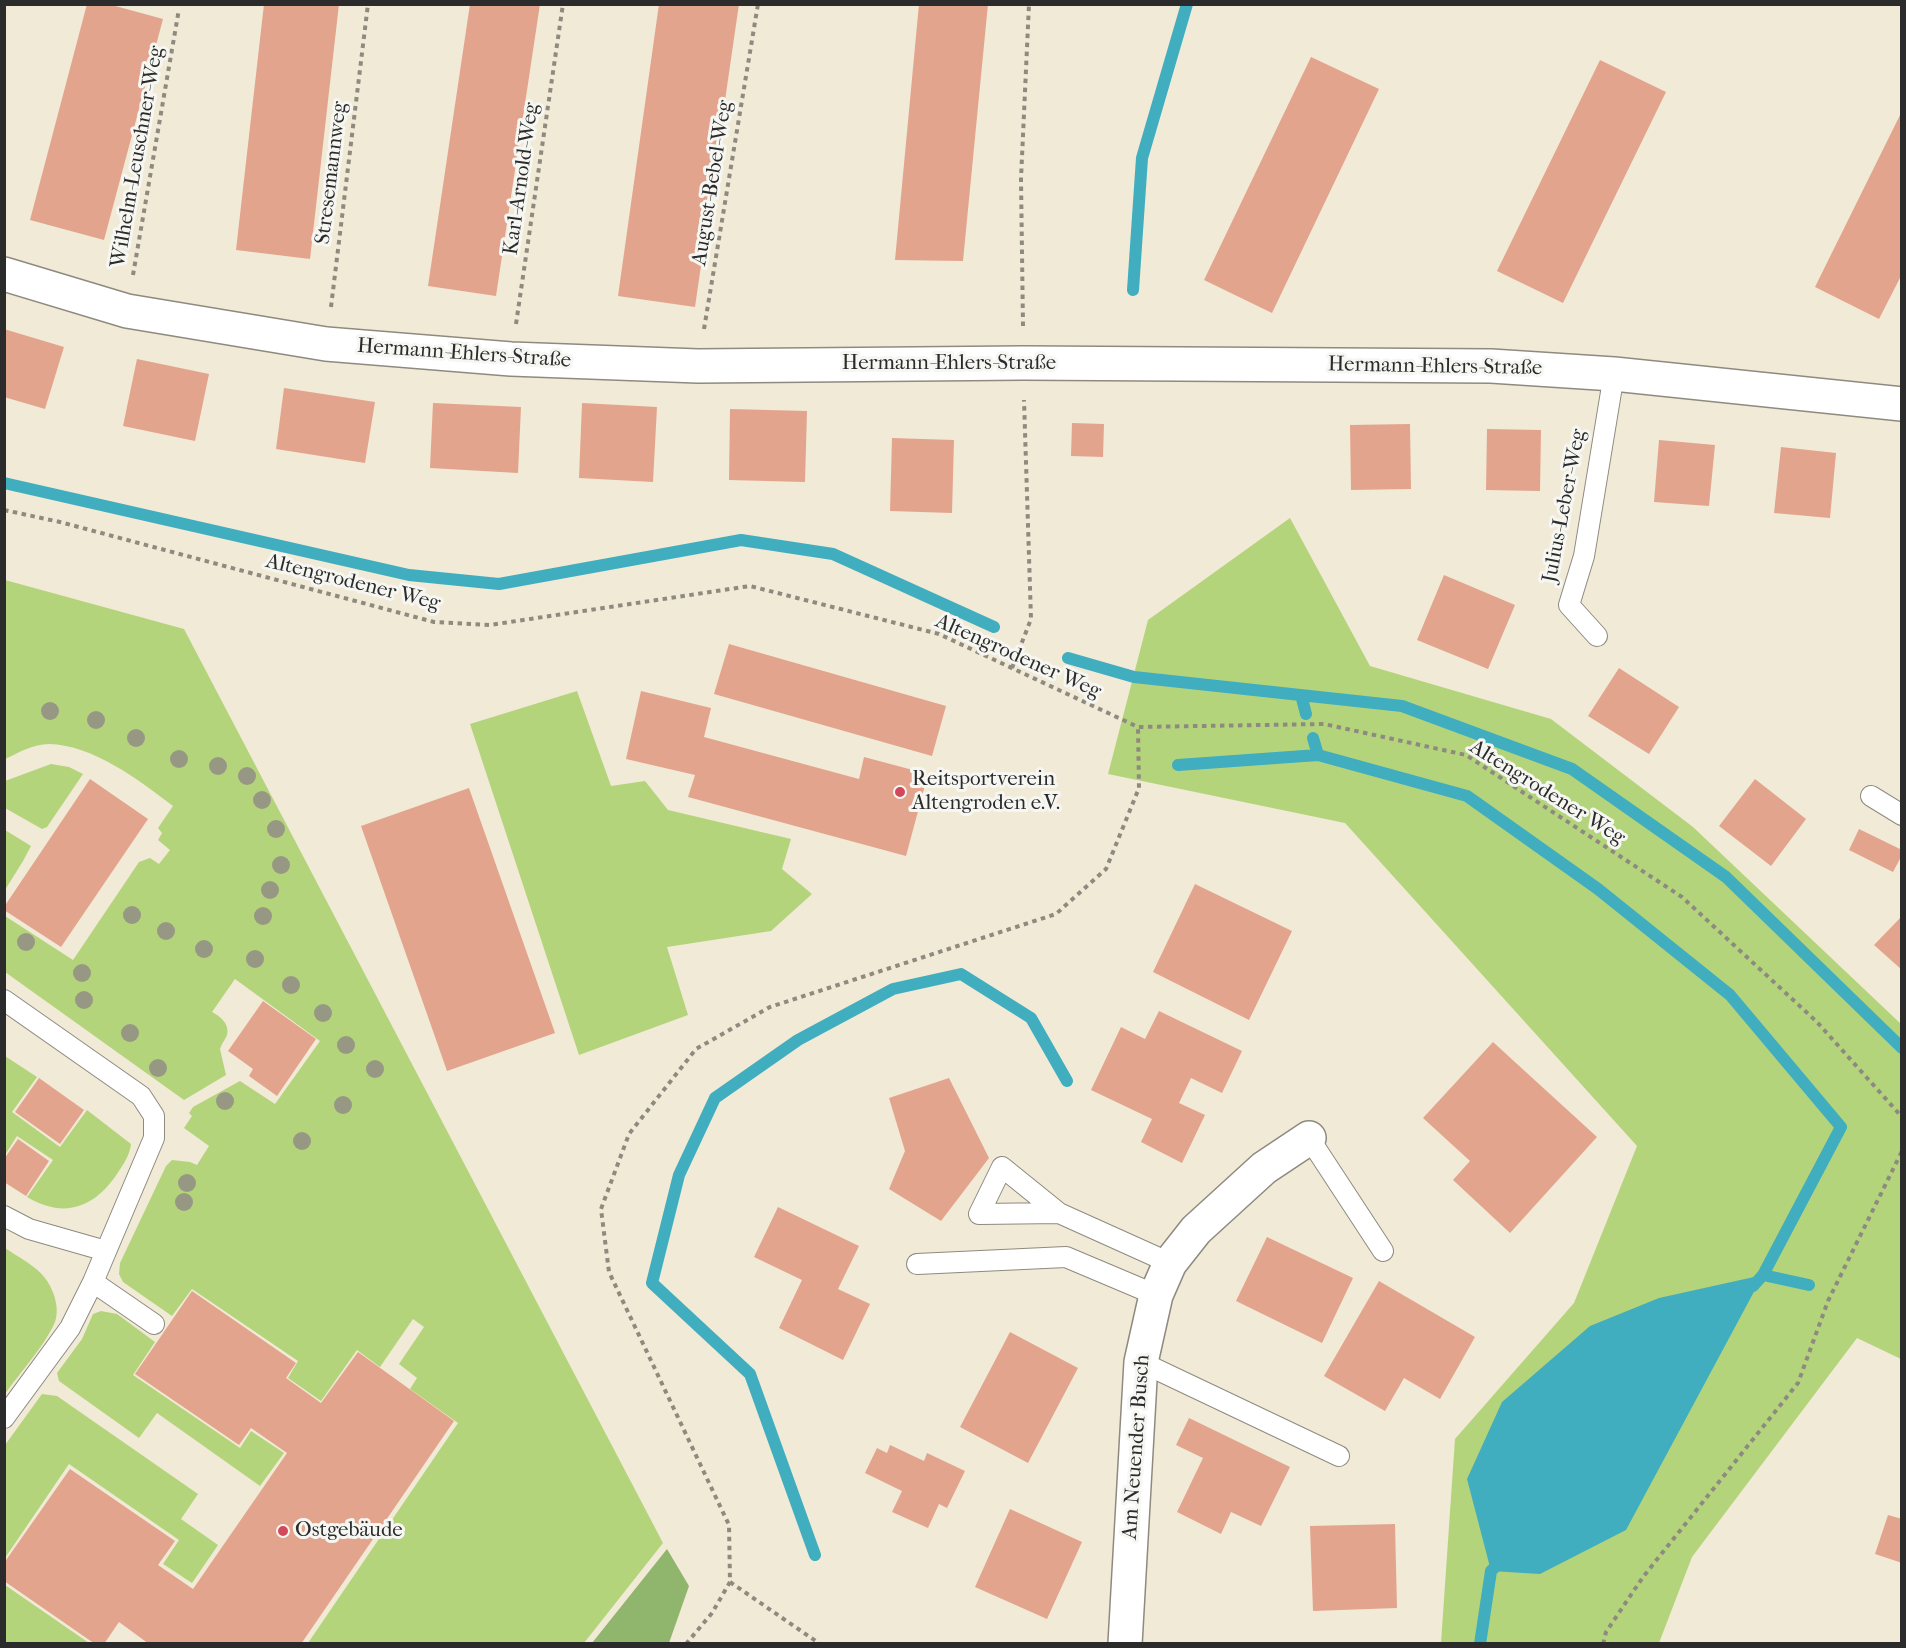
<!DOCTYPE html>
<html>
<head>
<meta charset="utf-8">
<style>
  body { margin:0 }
  #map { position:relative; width:1906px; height:1648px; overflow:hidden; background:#f1ead6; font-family:"IM FELL French Canon",serif }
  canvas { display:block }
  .frame { position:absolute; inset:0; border:6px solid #2b2b2b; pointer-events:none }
</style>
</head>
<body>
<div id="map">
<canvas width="1906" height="1648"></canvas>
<div class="frame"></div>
</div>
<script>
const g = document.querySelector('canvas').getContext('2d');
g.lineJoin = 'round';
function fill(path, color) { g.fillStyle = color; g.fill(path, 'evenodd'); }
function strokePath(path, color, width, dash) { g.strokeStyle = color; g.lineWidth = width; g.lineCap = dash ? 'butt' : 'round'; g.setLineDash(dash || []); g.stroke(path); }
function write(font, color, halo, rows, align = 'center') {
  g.font = font + ' "IM FELL French Canon",serif'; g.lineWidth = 6; g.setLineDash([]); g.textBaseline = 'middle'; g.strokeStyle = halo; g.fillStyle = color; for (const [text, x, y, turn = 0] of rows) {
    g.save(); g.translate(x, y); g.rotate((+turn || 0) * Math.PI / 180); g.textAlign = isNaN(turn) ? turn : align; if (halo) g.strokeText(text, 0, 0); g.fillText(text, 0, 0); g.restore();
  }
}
const green = new Path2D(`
  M1290 518 1370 666 1551 719 1693 827 1901 1024V1359L1857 1338 1692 1557 1659 1643H1441L1455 1439 1574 1303 1637 1146 1345 823 1108 774 1148 620Z
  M5 580 184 629 663 1543 584 1643H308L458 1423 410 1389 417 1378 399 1364 424 1327 413 1319 380 1367 357 1350 321 1401 288 1378 298 1361 192 1289 172 1316 123 1282 119 1274 120 1263 166 1166 172 1160 190 1162 197 1165 209 1146 184 1128 192 1116 189 1113 193 1107 240 1081 275 1104 320 1041 235 979 212 1012C220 1016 230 1024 227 1035 225 1040 222 1043 220 1049L226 1075 184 1100 5 972V916L73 960 139 862 150 858 159 864 170 850 158 840 162 833 158 828 173 806C139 780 93 745 49 744 33 744 18 753 5 759Z
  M577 691 611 786 645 781 668 810 791 839 782 869 812 894 771 931 667 947 688 1015 579 1055 470 724Z
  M51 764 69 767 83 774 47 827 42 829 5 808V781Z
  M5 830 31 846 23 861 5 890Z
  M5 1056 37 1077 12 1112 60 1147 87 1110 131 1144C130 1155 123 1165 117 1174 94 1208 64 1219 27 1197L53 1160 17 1136 5 1155Z
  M5 1248C18 1257 35 1265 45 1278 54 1290 60 1308 55 1322 46 1344 19 1374 5 1394Z
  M101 1311 117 1314 155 1342 133 1375 240 1448 251 1431 284 1453 260 1486 157 1413 139 1438 59 1381 57 1373 82 1339 93 1314Z
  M42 1394 57 1396 198 1494 181 1519 218 1545 192 1583 163 1564 179 1540 69 1464 5 1558V1445Z
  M5 1585 89 1643 8 1644 5 1641Z`);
const forest = new Path2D(`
  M667 1549 689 1586 669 1643H592Z`);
const water = new Path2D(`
  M1763 1275 1626 1530 1540 1574 1491 1571 1467 1479 1502 1402 1590 1326 1659 1298Z`);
const stream = new Path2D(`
  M1133 290 1142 158 1187 4
  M4 483 409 575 499 584 741 540 833 554 994 627
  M1068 658 1134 677 1402 706 1572 769 1726 877 1902 1048
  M1301 695 1306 714
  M1313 738 1318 755 1467 796 1598 889 1730 995 1841 1127 1763 1275 1753 1286
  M1178 765 1318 755
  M1763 1275 1809 1285
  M815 1555 750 1374 652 1283 679 1175 715 1098 798 1040 893 989 961 974 1031 1018 1067 1081
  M1480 1644 1491 1571 1502 1560`);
const building = new Path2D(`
  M87 4H108L163 19 104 240 30 220Z
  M264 4H339L310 259 236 250Z
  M470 4H540L496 296 428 286Z
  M659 4H739L695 307 618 296Z
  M919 4H988L963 261 895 260Z
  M1311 57 1379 89 1272 313 1204 280Z
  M1600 60 1666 92 1563 303 1497 271Z
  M1902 111V274L1879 319 1815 287Z
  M4 329 64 347 45 409 4 397Z
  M137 359 209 374 195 441 123 426Z
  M284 388 375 402 365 463 276 449Z
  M433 403 521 407 518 473 430 468Z
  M582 403 657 407 653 482 579 478Z
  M730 409 807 411 805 482 729 480Z
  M1072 423 1104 424 1103 457 1071 456Z
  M1410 424 1411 489 1351 490 1350 425Z
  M1487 429 1541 430 1540 491 1486 490Z
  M892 438 954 440 952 513 890 511Z
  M1659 440 1715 445 1709 506 1654 502Z
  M1781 447 1836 453 1830 518 1774 513Z
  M1444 575 1515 605 1488 669 1417 640Z
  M729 644 946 706 932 756 714 694Z
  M1619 668 1679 707 1649 754 1588 716Z
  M641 691 711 708 704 737 859 779 864 757 928 774 906 856 688 797 695 775 626 759Z
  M90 779 148 819 61 947 4 910V907Z
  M1755 779 1806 819 1771 866 1719 826Z
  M469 788 555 1033 447 1071 361 826Z
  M1859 829 1902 850V855L1893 872 1849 850Z
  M1195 884 1292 931 1249 1020 1153 972Z
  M1902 916V970L1874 945Z
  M263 1001 316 1039 277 1096 249 1076 253 1069 228 1051Z
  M1159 1011 1242 1051 1222 1093 1191 1078 1179 1103 1205 1115 1182 1163 1141 1142 1152 1119 1091 1090 1121 1027 1145 1039Z
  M1493 1042 1597 1137 1510 1233 1453 1180 1470 1161 1423 1118Z
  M39 1078 84 1110 60 1144 15 1112Z
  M949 1078 989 1158 941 1221 889 1189 905 1151 889 1098Z
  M18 1139 49 1161 26 1196 4 1182V1159Z
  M778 1207 859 1246 838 1289 870 1304 843 1360 779 1328 802 1280 754 1257Z
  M1267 1237 1353 1278 1322 1343 1236 1301Z
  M1379 1281 1475 1337 1440 1399 1404 1378 1385 1411 1324 1376Z
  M192 1291 296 1363 286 1378 321 1403 358 1352 454 1421 301 1644H149L119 1622 104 1644H95L4 1581V1563L70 1469 175 1541 158 1565 193 1589 287 1453 251 1428 239 1445 135 1374Z
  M1010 1332 1078 1368 1028 1463 960 1427Z
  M1189 1418 1290 1467 1261 1526 1231 1512 1221 1534 1177 1512 1203 1458 1176 1445Z
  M890 1445 924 1461 927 1453 965 1471 947 1508 939 1504 928 1528 892 1512 902 1491 865 1473 877 1448 887 1453Z
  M1010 1509 1082 1542 1047 1619 975 1587Z
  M1888 1515 1902 1519V1563L1875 1554Z
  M1395 1524 1397 1608 1313 1611 1310 1526Z`);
const path = new Path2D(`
  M133 275 179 9
  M331 307 368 4
  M516 324 563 4
  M1023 326 1021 179 1029 4
  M704 329 758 4
  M4 510 60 522 434 622 490 625 750 586 939 634 1138 727 1324 724 1466 755 1682 897 1817 1022 1902 1117
  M1012 668 1031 619 1024 400
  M730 1582 820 1644
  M686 1644 712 1613 730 1582 729 1525 609 1272 601 1209 629 1134 696 1049 770 1007 1056 914 1106 869 1139 788 1138 727
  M1603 1644 1606 1632 1643 1577 1798 1383 1828 1301 1902 1151`);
const lane = new Path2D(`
  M1597 636 1569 605 1584 556 1614 374
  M1871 796 1902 815
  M4 1000 141 1096 154 1116V1138L93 1282 70 1328 4 1418
  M1309 1138 1383 1251
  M1059 1213 1002 1167 979 1214 1059 1213 1170 1263
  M4 1216 29 1229 106 1251
  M917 1264 1066 1257 1156 1295
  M93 1282 154 1324
  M1141 1362 1339 1456`);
const street = new Path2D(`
  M4 274 127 311 326 344 511 359 698 366 1023 363 1491 366 1614 374 1902 404
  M1125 1644 1141 1362 1156 1295 1170 1263 1196 1230 1264 1168 1309 1138`);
const trees = [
  [50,711],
  [96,720],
  [136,738],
  [179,759],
  [218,766],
  [247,776],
  [262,800],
  [276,829],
  [281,865],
  [270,890],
  [132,915],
  [263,916],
  [166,931],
  [26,942],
  [204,949],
  [255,959],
  [82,973],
  [291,985],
  [84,1000],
  [323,1013],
  [130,1033],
  [346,1045],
  [158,1068],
  [375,1069],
  [225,1101],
  [343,1105],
  [302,1141],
  [187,1183],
  [184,1202]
];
const markers = [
  [900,792,6,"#d1495b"],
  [283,1531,6,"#d1495b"]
];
const streetNames = [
  ["Wilhelm-Leuschner-Weg",138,157,-80],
  ["Stresemannweg",332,173,-83],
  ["Karl-Arnold-Weg",522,179,-82],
  ["August-Bebel-Weg",713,183,-81],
  ["Hermann-Ehlers-Straße",464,354,4],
  ["Hermann-Ehlers-Straße",949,364],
  ["Hermann-Ehlers-Straße",1435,367,1],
  ["Julius-Leber-Weg",1565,506,-79],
  ["Altengrodener Weg",353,583,14],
  ["Altengrodener Weg",1018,657,24],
  ["Altengrodener Weg",1547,793,32],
  ["Am Neuender Busch",1137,1447,-86]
];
const poiNames = [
  ["Reitsportverein",912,780],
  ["Altengroden e.V.",912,804],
  ["Ostgebäude",295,1531]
];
fill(green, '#b4d47c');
fill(forest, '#8fb66c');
fill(water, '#41aebf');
strokePath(stream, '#41aebf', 12);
fill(building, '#e3a48e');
strokePath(lane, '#8e8a80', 22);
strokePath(street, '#8e8a80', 36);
strokePath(path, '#8e8a80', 4, [4.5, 4.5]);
strokePath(lane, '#fff', 20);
strokePath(street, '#fff', 33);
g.fillStyle = '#979883';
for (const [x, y] of trees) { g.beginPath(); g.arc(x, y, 9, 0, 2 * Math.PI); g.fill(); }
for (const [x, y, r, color] of markers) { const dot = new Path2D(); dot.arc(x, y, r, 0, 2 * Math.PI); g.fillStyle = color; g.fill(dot); strokePath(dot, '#f6f6f2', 2); }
write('21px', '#2b2b2b', '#f6f6f2', streetNames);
write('21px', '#2b2b2b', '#f6f6f2', poiNames, 'left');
</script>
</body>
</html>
